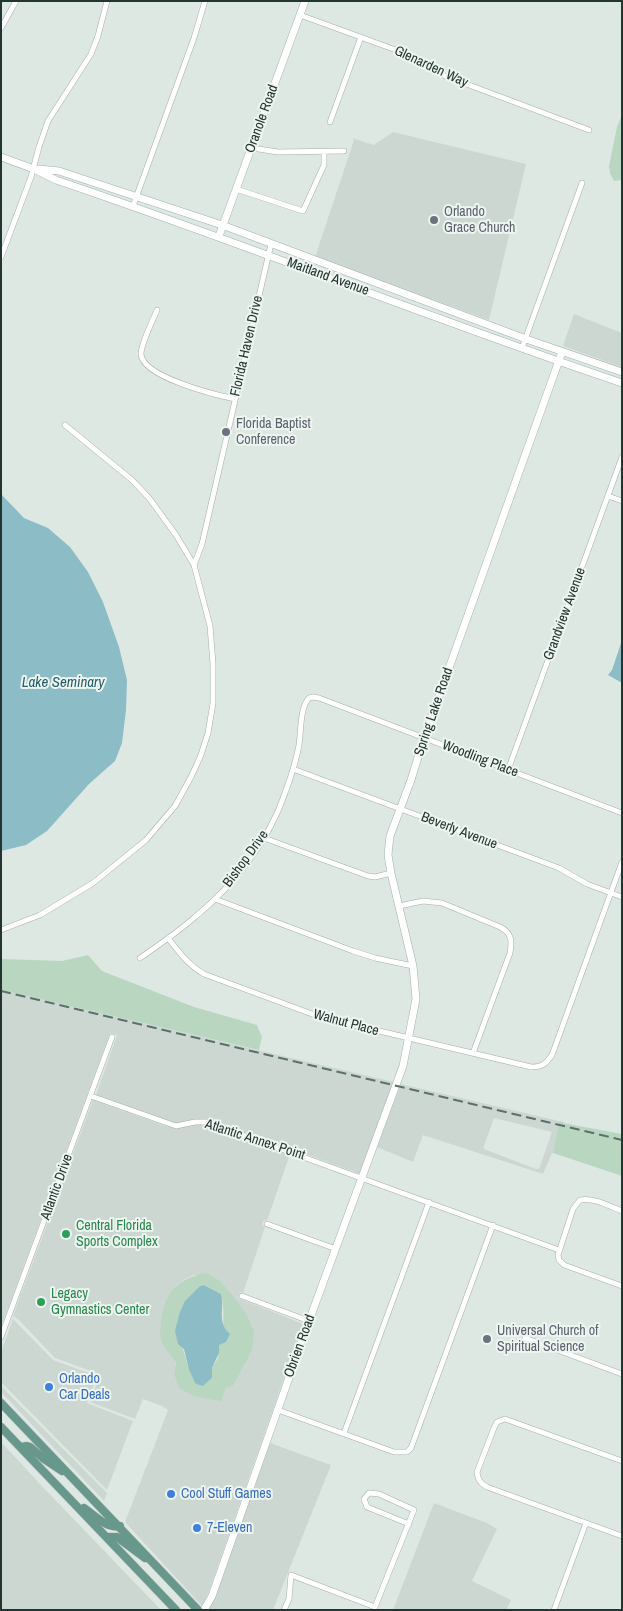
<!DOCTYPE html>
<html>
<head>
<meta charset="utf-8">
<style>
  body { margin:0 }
  #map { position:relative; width:623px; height:1611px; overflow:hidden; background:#dee8e3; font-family:"Archivo Narrow",sans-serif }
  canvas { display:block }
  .frame { position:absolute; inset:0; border:2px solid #223530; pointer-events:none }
</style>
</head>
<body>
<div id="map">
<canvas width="623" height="1611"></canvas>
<div class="frame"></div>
</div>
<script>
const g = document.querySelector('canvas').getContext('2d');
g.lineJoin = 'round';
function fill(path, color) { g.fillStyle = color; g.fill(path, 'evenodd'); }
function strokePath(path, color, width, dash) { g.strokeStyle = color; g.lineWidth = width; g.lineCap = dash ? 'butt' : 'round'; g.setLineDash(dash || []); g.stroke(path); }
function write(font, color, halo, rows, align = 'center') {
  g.font = font + ' "Archivo Narrow",sans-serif'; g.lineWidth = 4; g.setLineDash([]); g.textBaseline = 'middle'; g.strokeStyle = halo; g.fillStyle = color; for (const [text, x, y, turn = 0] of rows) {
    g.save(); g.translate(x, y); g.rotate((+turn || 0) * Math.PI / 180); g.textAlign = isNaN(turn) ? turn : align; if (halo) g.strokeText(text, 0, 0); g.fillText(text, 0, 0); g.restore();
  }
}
const built = new Path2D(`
  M393 132 526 164 489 320 315 257 354 140 352 138 374 145Z
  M574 314 622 333V367L563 346Z
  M1 990 394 1082 360 1174 295 1150 294 1152 291 1151 267 1221 264 1220 262 1225 265 1227 243 1293 240 1292 238 1298 303 1324 208 1594 202 1606 125 1522 168 1410 162 1406 143 1399 135 1419 90 1402 99 1377V1374L55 1358 19 1320 13 1316 93 1100 168 1127 170 1121 96 1095 117 1035 110 1033 1 1327ZM194 1275 220 1281 245 1312 252 1351 233 1386 226 1388 174 1374 176 1362 175 1287 185 1279Z
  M401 1084 559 1121 553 1153H552L543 1174 423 1135 413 1162 377 1147ZM494 1118 552 1132 539 1169H536L484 1149V1146Z
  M13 1319 53 1360 97 1376 87 1403 133 1421 107 1490 1 1382V1352Z
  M1 1386 107 1493 104 1501 1 1392Z
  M1 1442 39 1483 161 1610H1Z
  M270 1443 331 1465 273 1610H208L215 1597Z
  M434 1503 487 1523 497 1529 472 1581 511 1600 506 1610H393Z`);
const green = new Path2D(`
  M622 115V180L614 181 610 173 609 166 617 127Z
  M88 955 102 971 194 1007 257 1025 262 1037 259 1050 1 990V959L62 961Z
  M559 1121 563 1122V1123L622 1134V1176L553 1153Z
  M206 1273 220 1281 234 1297 245 1312 254 1331 252 1351 233 1386 226 1388 221 1401 196 1397 180 1389 174 1374 176 1362C171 1355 163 1347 161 1339 159 1335 161 1328 161 1323 163 1294 178 1278 206 1273ZM204 1285 221 1294C225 1306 223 1330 222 1343L219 1345 218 1358 212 1368V1378L203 1386 199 1385 195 1383 189 1370 183 1349 197 1290 200 1286Z`);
const water = new Path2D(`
  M1 494 24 518 48 528 70 547 88 572 103 602 119 647 127 680 126 710 122 743 115 761 89 784 47 831 26 845 1 851Z
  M622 640V683L608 675 612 670Z
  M204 1285 221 1294C224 1304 220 1314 223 1324 224 1328 227 1331 230 1334L226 1342 219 1345V1353L212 1368V1378L203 1386 199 1385 195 1383 189 1370 184 1349 178 1344 175 1331 180 1312 185 1301 200 1286Z`);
const street = new Path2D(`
  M300 15 415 57 445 76 589 130
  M1 28 16 1
  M330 122 361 37
  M252 148 278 152 344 151
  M236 189 303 211 324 165V152
  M133 206 194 38 205 1
  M1 257 31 177 39 147 48 121 91 54 98 36 107 1
  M157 310C153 320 141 344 141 354 142 377 216 395 235 399
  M522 348 582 183
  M608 496 622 501
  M194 565 202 544 271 244
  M293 769 559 868 587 884 622 897
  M508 770 622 457
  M264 838 368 876 375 877 391 873
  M215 899 353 951 375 958 413 966
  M399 906 423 901 442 903 500 927C512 933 512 941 510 953L473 1053
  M1 930 40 915 93 883 146 840 175 806 191 777 201 755 208 733 213 703V664L210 626 194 565 176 535 149 498 132 480 65 425
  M168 938C179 952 188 965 204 974L312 1014 333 1020 531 1067C542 1067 546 1064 552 1055L622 862
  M140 958C159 945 178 932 195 917 234 885 269 841 285 793 291 777 296 762 299 745 301 732 300 707 309 698L313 697 319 698 622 813
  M91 1096 176 1126 195 1122H207L215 1125 559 1250
  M622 1211C609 1206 593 1197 580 1200L573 1209 558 1255 559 1260 564 1265 622 1286
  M267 1224 336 1249
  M242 1296 309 1321
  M1 1337 112 1037
  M525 1338 622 1374
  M278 1410 394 1452H407L411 1448 493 1225
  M344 1433 429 1202
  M622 1461 505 1419 497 1422 494 1428 477 1472C478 1480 480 1483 487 1487L622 1536
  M284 1610 289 1599 291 1575 375 1607 414 1510 379 1494 369 1493 364 1499 367 1507 409 1524
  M554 1610 586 1523`);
const secondary = new Path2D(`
  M1 157 34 169 56 180C246 244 432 319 622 383
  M39 169 59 171 222 225 526 339 622 372
  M219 236 305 1
  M204 1610 212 1596 309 1321 403 1066 416 999 413 966 391 873 388 855 389 845 390 836 411 780 424 738 562 352`);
const primary = new Path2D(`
  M1 1403 198 1610
  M1 1427 176 1610
  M21 1447 27 1446 30 1447 44 1459 62 1471
  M84 1508C94 1515 107 1529 120 1526
  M107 1537H117L145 1558`);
const rail = new Path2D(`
  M1 991 622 1140`);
const markers = [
  [434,220,5,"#6b7280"],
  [226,432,5,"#6b7280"],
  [66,1234,5,"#2e9e5b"],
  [41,1302,5,"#2e9e5b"],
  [487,1339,5,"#6b7280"],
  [49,1387,5,"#3f7fe0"],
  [171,1494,5,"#3f7fe0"],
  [197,1528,5,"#3f7fe0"]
];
const streetNames = [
  ["Glenarden Way",431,67,25],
  ["Oranole Road",262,119,-70],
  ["Maitland Avenue",328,277,20],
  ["Florida Haven Drive",247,346,-77],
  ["Grandview Avenue",565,614,-70],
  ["Spring Lake Road",434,712,-71],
  ["Woodling Place",480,759,21],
  ["Beverly Avenue",459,831,21],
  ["Bishop Drive",246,859,-54],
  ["Walnut Place",346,1023,15],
  ["Atlantic Annex Point",255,1140,18],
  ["Atlantic Drive",57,1187,-70],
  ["Obrien Road",300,1346,-70]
];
const worshipNames = [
  ["Orlando",444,212],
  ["Grace Church",444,228],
  ["Florida Baptist",236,424],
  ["Conference",236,440],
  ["Universal Church of",497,1331],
  ["Spiritual Science",497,1347]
];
const leisureNames = [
  ["Central Florida",76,1226],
  ["Sports Complex",76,1242],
  ["Legacy",51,1294],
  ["Gymnastics Center",51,1310]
];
const shopNames = [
  ["Orlando",59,1379],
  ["Car Deals",59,1395],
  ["Cool Stuff Games",181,1494],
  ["7-Eleven",207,1528]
];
const waterNames = [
  ["Lake Seminary",63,683]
];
fill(built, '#cdd7d2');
fill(green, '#b9d6c1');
fill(water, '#8cbdc6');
strokePath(street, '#a2afaa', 6);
strokePath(secondary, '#9fb2ab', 8);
strokePath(primary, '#bdc2c1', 9);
strokePath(street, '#fff', 5);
strokePath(secondary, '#fff', 7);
strokePath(primary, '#68988b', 8);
strokePath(rail, '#5c716b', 2, [10, 5]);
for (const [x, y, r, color] of markers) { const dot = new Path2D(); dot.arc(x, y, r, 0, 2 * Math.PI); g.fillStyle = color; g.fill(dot); strokePath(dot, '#eef5f1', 2); }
write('14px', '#223530', '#eef5f1', streetNames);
write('14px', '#5b616d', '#eef5f1', worshipNames, 'left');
write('14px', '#27864d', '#eef5f1', leisureNames, 'left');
write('14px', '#366cbe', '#eef5f1', shopNames, 'left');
write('italic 15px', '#245d68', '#eef5f1', waterNames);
</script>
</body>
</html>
